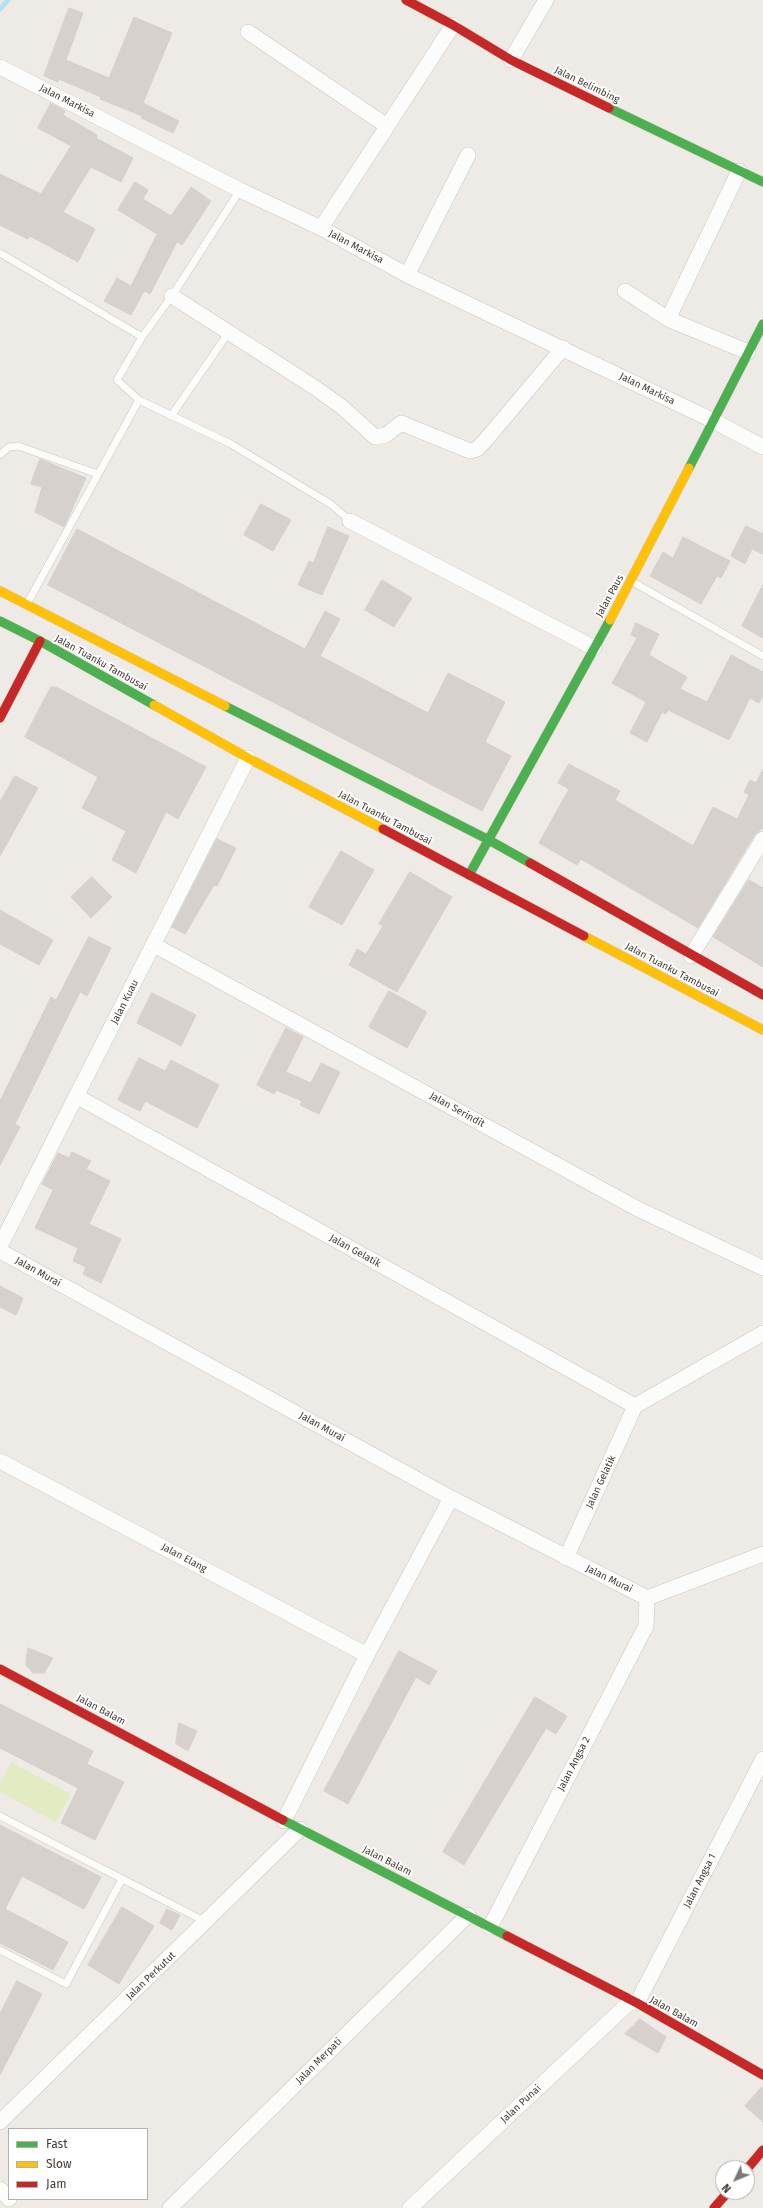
<!DOCTYPE html>
<html>
<head>
<meta charset="utf-8">
<style>
  body { margin:0 }
  #map { position:relative; width:763px; height:2208px; overflow:hidden; background:#eeeae5; font-family:"Fira Sans",sans-serif }
  canvas { display:block }
  .legend { position:absolute; left:8px; top:2128px; width:140px; height:72px; box-sizing:border-box; background:#fff; border:1px solid #b4b0ad; margin:0; padding:5px 7px; list-style:none; font-size:12px; color:#433931 }
  .legend li { display:flex; align-items:center; gap:8px; height:20px }
  .legend b { width:20px; border:1px solid #b4b0ad }
  .north { position:absolute; left:715px; top:2160px; width:40px; height:40px; box-sizing:border-box; background:#fff; border:1px solid #b4b0ad; border-radius:50%; rotate:226deg; font-size:11px; font-weight:700; line-height:16px; text-align:center; color:#433931 }
  .north::after { content:''; display:block; margin:auto; width:14px; height:18px; background:#7f7770; clip-path:polygon(50% 0,100% 100%,50% 72%,0 100%) }
</style>
</head>
<body>
<div id="map">
<canvas width="763" height="2208"></canvas>
<ul class="legend">
<li><b style="height:5px;background:#4caf50"></b>Fast</li>
<li><b style="height:5px;background:#ffc107"></b>Slow</li>
<li><b style="height:5px;background:#c62828"></b>Jam</li>
</ul>
<div class="north">N</div>
</div>
<script>
const g = document.querySelector('canvas').getContext('2d');
g.lineJoin = 'round';
function fill(path, color) { g.fillStyle = color; g.fill(path, 'evenodd'); }
function strokePath(path, color, width, dash) { g.strokeStyle = color; g.lineWidth = width; g.lineCap = dash ? 'butt' : 'round'; g.setLineDash(dash || []); g.stroke(path); }
function write(font, color, halo, rows, align = 'center') {
  g.font = font + ' "Fira Sans",sans-serif'; g.lineWidth = 4; g.setLineDash([]); g.textBaseline = 'middle'; g.strokeStyle = halo; g.fillStyle = color; for (const [text, x, y, turn = 0] of rows) {
    g.save(); g.translate(x, y); g.rotate((+turn || 0) * Math.PI / 180); g.textAlign = isNaN(turn) ? turn : align; if (halo) g.strokeText(text, 0, 0); g.fillText(text, 0, 0); g.restore();
  }
}
const green = new Path2D(`
  M11 1762 71 1794 56 1822 0 1792V1784Z`);
const stream = new Path2D(`
  M0 9 8 0`);
const building = new Path2D(`
  M69 8 83 13 66 60 109 78 134 17 172 33 143 103 179 121 173 133 141 118 142 116 100 99 101 97 59 79 58 82 44 76Z
  M51 103 65 111 63 115 97 135 96 138 133 158 121 182 91 167 63 212 95 229 78 262 30 236 28 239 0 225V174L41 194 71 146 38 128Z
  M135 182 148 190 143 199 171 216 191 187 211 201 182 245 177 242 150 294 144 291 131 315 104 301 117 278 131 286 157 234 118 210Z
  M40 459 86 478 64 527 35 512 42 487 31 484Z
  M261 504 291 520 273 551 244 535Z
  M746 526 763 534V554L752 549 745 564 731 556Z
  M328 527 349 536 322 595 298 585 309 561 313 563Z
  M77 529 305 649 325 611 340 619 320 656 428 713 448 673 505 702 485 742 511 756 482 811 48 585Z
  M683 537 730 561 721 578 717 576 701 604 650 576 663 552 673 558Z
  M382 580 412 598 394 627 365 610Z
  M763 585V638L742 626Z
  M636 623 659 634 649 655 687 677 680 689 707 702 731 655 763 672V695L759 703 750 698 729 740 668 710 666 714 662 712 647 742 630 733 646 702 612 683 637 638 631 635Z
  M51 687H56L206 767 178 819 166 812 136 873 112 860 126 831 82 808 98 777 25 737Z
  M569 764 620 791 615 800 693 846 713 807 737 819 749 795 744 792 750 780 756 783 763 769V828L755 834 698 928 581 859 577 865 539 843 569 789 558 783Z
  M15 776 38 788 0 856V802Z
  M217 839 236 848 217 886 214 885 185 934 172 927Z
  M341 851 374 870 342 925 309 907Z
  M410 872 452 897 397 992 349 965 357 949 366 954 383 926 379 924Z
  M92 877 112 897 91 918 71 897Z
  M749 880 763 888V967L713 937Z
  M0 910 53 940 39 965 0 944Z
  M89 937 111 948 87 996 80 992 15 1124 20 1127 0 1165V1101L51 997 56 1000Z
  M389 991 427 1012 407 1048 369 1027Z
  M152 993 196 1015 181 1046 137 1023Z
  M286 1028 303 1037 286 1072 311 1083 321 1063 340 1072 319 1114 300 1105 302 1101 276 1090 274 1094 257 1085Z
  M139 1058 165 1071 171 1060 219 1085 197 1128 145 1101 140 1111 118 1100Z
  M72 1152 91 1161 86 1169 110 1181 89 1224 121 1239 101 1283 83 1274 86 1267 73 1261 78 1248 35 1228 53 1190 42 1184 58 1153 69 1158Z
  M0 1286 23 1298 16 1315 0 1307Z
  M28 1648 53 1658 44 1673H33L26 1665Z
  M399 1651 437 1671 429 1685 416 1677 348 1804 324 1791Z
  M535 1697 567 1716 556 1734 546 1728 464 1865 443 1852Z
  M0 1704 93 1751 87 1764 124 1782 95 1840 61 1823 78 1788 0 1748Z
  M179 1723 197 1731 188 1751 176 1744Z
  M0 1825 101 1877 84 1909 22 1876 5 1909 68 1942 53 1970 0 1943Z
  M122 1907 154 1926 119 1984 88 1965Z
  M167 1909 180 1915 172 1930 160 1923Z
  M17 1981 42 1994 0 2075V2014Z
  M640 2019 666 2037 658 2053 625 2034Z
  M762 2087H763V2122L745 2106Z`);
const lane = new Path2D(`
  M240 190 172 296 142 337 117 380 139 400 231 444 332 505 350 521
  M0 253 142 337
  M171 416 229 332
  M0 455 9 447 18 446 98 474
  M633 582 763 656
  M28 602 139 400
  M0 1816 206 1922
  M0 1950 66 1984 122 1879`);
const street = new Path2D(`
  M248 32 387 126
  M511 60 546 0
  M0 67 240 190 321 228 407 275 714 421 763 447
  M321 228 453 25
  M407 275 468 155
  M625 291 668 319 748 352
  M172 296 314 387 342 407 375 437 386 435 401 423 470 451 477 449 484 442 563 348
  M668 319 739 171
  M350 521 594 648
  M154 945 638 1209 763 1268
  M691 956 763 839
  M76 1096 635 1406
  M0 1246 248 758
  M0 1251 451 1498 647 1598
  M0 1461 367 1655
  M566 1558 635 1406 763 1333
  M647 1598 763 1554
  M284 1821 367 1655 451 1498
  M490 1927 646 1626 647 1598
  M637 2003 763 1759
  M0 2122 300 1829
  M0 2189 9 2199
  M170 2208 468 1915
  M410 2208 631 2001`);
const fast = new Path2D(`
  M609 108 763 182
  M689 468 763 324
  M0 621 40 641 154 705
  M225 706 487 839 530 863
  M469 875 610 620
  M283 1820 507 1936`);
const slow = new Path2D(`
  M0 591 225 706
  M610 620 689 468
  M154 705 248 758 383 829
  M584 936 763 1030`);
const jam = new Path2D(`
  M406 0 453 25 511 60 609 108
  M0 718 40 641
  M383 829 584 936
  M530 863 763 995
  M0 1669 283 1820
  M507 1936 637 2003 763 2075
  M747 2169 763 2150
  M714 2208 728 2192`);
const streetNames = [
  ["Jalan Belimbing",587,85,26],
  ["Jalan Markisa",67,101,27],
  ["Jalan Markisa",356,247,28],
  ["Jalan Markisa",647,389,26],
  ["Jalan Paus",610,596,-61],
  ["Jalan Tuanku Tambusai",101,663,29],
  ["Jalan Tuanku Tambusai",385,818,28],
  ["Jalan Tuanku Tambusai",672,970,28],
  ["Jalan Kuau",125,1002,-63],
  ["Jalan Serindit",457,1110,29],
  ["Jalan Gelatik",355,1251,29],
  ["Jalan Murai",38,1272,29],
  ["Jalan Murai",322,1427,29],
  ["Jalan Gelatik",601,1482,-65],
  ["Jalan Elang",184,1558,28],
  ["Jalan Murai",609,1579,26],
  ["Jalan Balam",101,1710,28],
  ["Jalan Angsa 2",574,1764,-63],
  ["Jalan Balam",387,1861,27],
  ["Jalan Angsa 1",700,1881,-63],
  ["Jalan Perkutut",151,1976,-44],
  ["Jalan Balam",674,2012,29],
  ["Jalan Merpati",319,2061,-45],
  ["Jalan Punai",521,2104,-43]
];
fill(green, '#e2ebc2');
strokePath(stream, '#b0e4f1', 5);
fill(building, '#d6d1cc');
strokePath(building, '#d6d0cb', 1);
strokePath(lane, '#cac6c1', 8);
strokePath(street, '#cac6c1', 16);
strokePath(fast, '#cfc7bc', 10);
strokePath(slow, '#cfc7bc', 10);
strokePath(jam, '#cfc7bc', 10);
strokePath(lane, '#fcfcfb', 7);
strokePath(street, '#fcfcfb', 15);
strokePath(fast, '#4caf50', 9);
strokePath(slow, '#ffc107', 9);
strokePath(jam, '#c62828', 9);
write('10px', '#433931', '#fff', streetNames);
</script>
</body>
</html>
